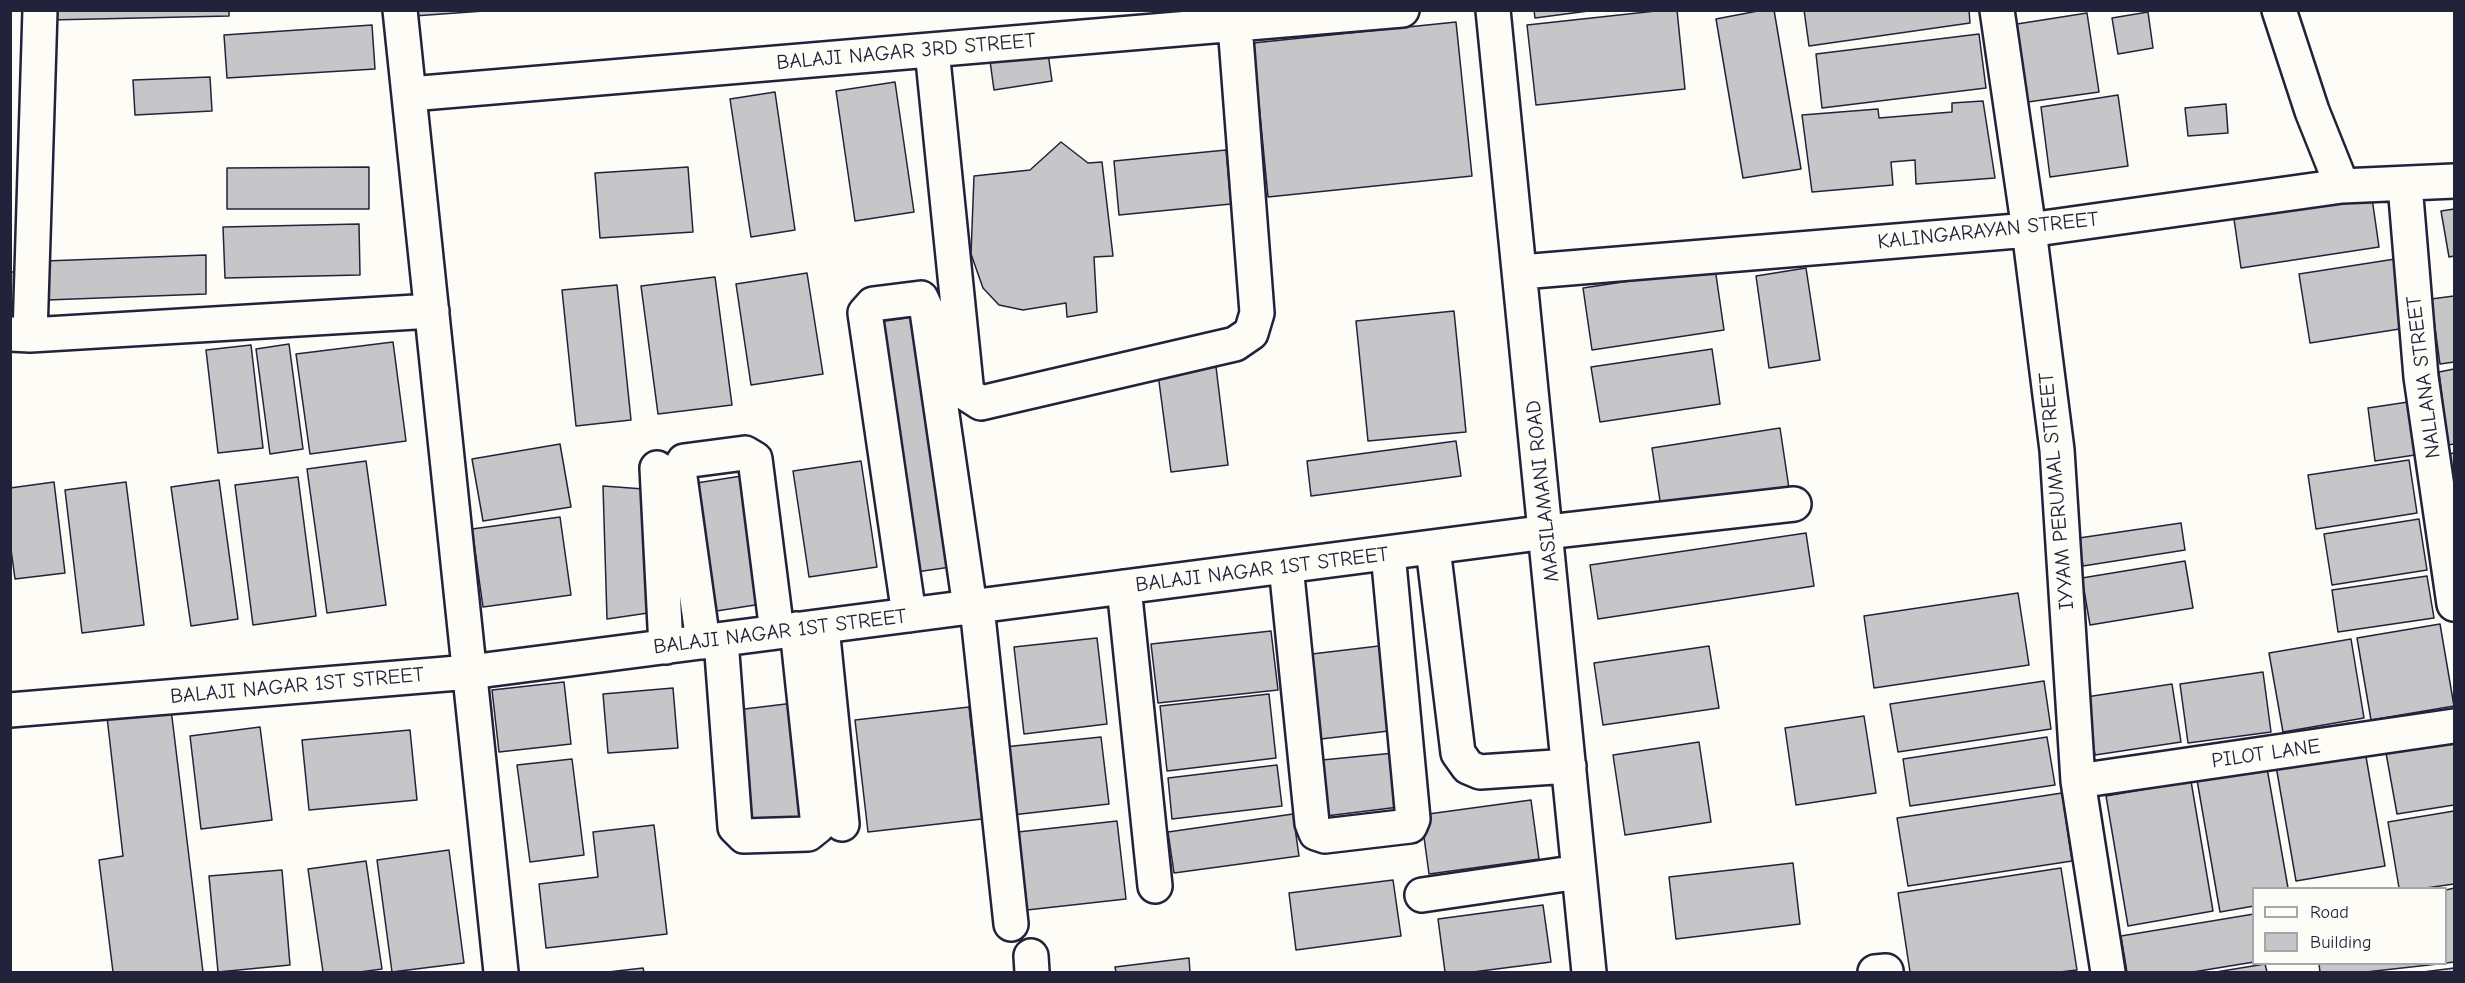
<!DOCTYPE html>
<html>
<head>
<meta charset="utf-8">
<style>
  body { margin:0 }
  #map { position:relative; width:2465px; height:983px; overflow:hidden; background:#fdfcf7; font-family:"Comic Neue",sans-serif }
  canvas { display:block }
  .frame { position:absolute; inset:0; border:12px solid #22223b; pointer-events:none }
  .legend { position:absolute; left:2252px; top:887px; width:195px; height:78px; box-sizing:border-box; background:#fdfcf7; border:2px solid #a5a5ac; margin:0; padding:8px 10px; list-style:none; font-size:18px; color:#22223b }
  .legend li { display:flex; align-items:center; gap:12px; height:30px }
  .legend b { width:30px; border:2px solid #a5a5ac }
</style>
</head>
<body>
<div id="map">
<canvas width="2465" height="983"></canvas>
<div class="frame"></div>
<ul class="legend">
<li><b style="height:8px;background:#fdfcf7"></b>Road</li>
<li><b style="height:16px;background:#c6c6c8"></b>Building</li>
</ul>
</div>
<script>
const g = document.querySelector('canvas').getContext('2d');
g.lineJoin = 'round';
function fill(path, color) { g.fillStyle = color; g.fill(path, 'evenodd'); }
function strokePath(path, color, width, dash) { g.strokeStyle = color; g.lineWidth = width; g.lineCap = dash ? 'butt' : 'round'; g.setLineDash(dash || []); g.stroke(path); }
function write(font, color, halo, rows, align = 'center') {
  g.font = font + ' "Comic Neue",sans-serif'; g.lineWidth = 4.5; g.setLineDash([]); g.textBaseline = 'middle'; g.strokeStyle = halo; g.fillStyle = color; for (const [text, x, y, turn = 0] of rows) {
    g.save(); g.translate(x, y); g.rotate((+turn || 0) * Math.PI / 180); g.textAlign = isNaN(turn) ? turn : align; if (halo) g.strokeText(text, 0, 0); g.fillText(text, 0, 0); g.restore();
  }
}
const building = new Path2D(`
  M50 10H229V16L50 20Z
  M414 10H498L414 16Z
  M1534 10H1596L1535 18Z
  M1665 10H1677L1685 89 1536 105 1527 25Z
  M1763 10H1774L1801 169 1743 178 1716 19Z
  M1804 10H1969L1970 23 1809 46Z
  M2148 12 2153 48 2118 54 2112 18Z
  M2087 13 2099 92 2028 102 2017 24Z
  M1456 22 1472 176 1268 197 1253 43Z
  M372 25 375 69 227 78 224 35Z
  M1979 34 1986 88 1822 108 1816 54Z
  M1048 53 1052 81 994 90 990 61Z
  M210 77 212 111 135 115 133 80Z
  M895 82 914 212 855 221 836 91Z
  M775 92 795 230 751 237 730 99Z
  M2118 95 2128 166 2050 177 2041 107Z
  M1983 101 1995 178 1916 184 1915 160 1891 162 1893 185 1812 192 1802 115 1878 109 1879 118 1952 112V103Z
  M2226 104 2228 133 2188 136 2185 108Z
  M1061 142 1088 163 1102 162 1113 256 1094 257 1097 312 1067 317 1066 303 1023 310 999 305 983 288 971 254 974 176 1030 170Z
  M1226 150 1231 204 1119 215 1114 161Z
  M369 167V209H227V168Z
  M688 167 693 232 600 238 595 173Z
  M2372 198 2379 247 2241 268 2234 219Z
  M2454 209V256L2449 257 2441 211Z
  M359 224 360 275 225 278 223 227Z
  M206 255V294L47 300 45 261Z
  M2395 259 2406 328 2310 343 2299 274Z
  M1715 268 1724 330 1592 350 1583 288Z
  M1806 268 1820 360 1769 368 1756 276Z
  M10 272H18L15 321H10Z
  M807 273 823 374 751 385 736 284Z
  M715 277 732 405 658 414 641 286Z
  M617 285 631 420 576 426 562 290Z
  M2454 296V362L2440 364 2431 299Z
  M1454 311 1466 432 1368 441 1356 321Z
  M920 316 958 566 916 572 878 322Z
  M393 342 406 441 310 454 296 354Z
  M289 344 303 449 270 454 256 349Z
  M251 345 263 448 218 453 206 350Z
  M1712 349 1720 404 1600 422 1591 367Z
  M1216 367 1228 465 1171 472 1158 374Z
  M2454 369V444L2448 445 2439 372Z
  M2408 402 2415 455 2375 461 2368 408Z
  M1780 428 1790 495 1662 514 1652 448Z
  M1456 441 1461 476 1311 496 1307 461Z
  M560 444 571 507 483 521 472 459Z
  M2454 453V495L2448 454Z
  M2409 460 2417 513 2316 529 2308 475Z
  M366 461 386 605 327 613 307 469Z
  M861 461 877 567 809 577 793 471Z
  M748 475 768 603 710 612 690 484Z
  M298 477 316 616 253 625 235 485Z
  M219 480 238 619 191 626 171 487Z
  M54 482 65 573 15 579 10 542V488Z
  M126 482 144 625 82 633 65 490Z
  M603 486 644 489 655 612 607 619Z
  M560 517 571 595 483 607 472 529Z
  M2419 519 2427 570 2332 585 2324 534Z
  M2181 523 2185 550 2083 566 2079 538Z
  M1806 533 1814 586 1598 619 1590 565Z
  M2185 561 2193 608 2090 625 2082 578Z
  M2427 576 2434 618 2338 632 2332 590Z
  M2018 593 2029 665 1874 688 1864 616Z
  M2440 624 2454 706 2371 720 2357 638Z
  M1271 631 1278 690 1158 703 1151 644Z
  M1097 638 1107 724 1024 734 1014 647Z
  M2351 639 2364 718 2283 732 2269 653Z
  M1387 645 1397 730 1321 739 1312 654Z
  M1709 646 1719 708 1603 725 1594 663Z
  M2263 672 2271 732 2188 743 2180 684Z
  M2044 681 2051 729 1898 752 1890 704Z
  M564 682 571 744 499 752 492 690Z
  M2172 684 2181 742 2095 755 2086 697Z
  M673 688 678 748 608 753 603 694Z
  M1269 694 1276 758 1167 771 1160 706Z
  M794 703 808 820 749 827 736 710Z
  M969 707 982 819 868 832 855 720Z
  M171 709 203 972H113L99 860 123 856 107 717Z
  M1864 716 1876 793 1796 805 1785 728Z
  M260 727 272 820 201 829 190 736Z
  M410 730 417 800 309 810 302 740Z
  M1101 737 1109 804 1012 815 1004 747Z
  M2047 737 2055 785 1910 806 1903 759Z
  M1699 742 1711 822 1625 835 1613 755Z
  M2454 742V805L2397 814 2386 753Z
  M2365 751 2385 866 2296 881 2276 766Z
  M1394 753 1399 807 1318 817 1312 761Z
  M572 759 584 855 530 862 517 765Z
  M1277 765 1282 806 1172 819 1168 778Z
  M2267 768 2288 888H2254V906L2220 912 2197 780Z
  M2191 781 2213 911 2128 926 2106 796Z
  M2062 793 2072 861 1908 886 1897 818Z
  M1531 800 1539 859 1429 874 1421 815Z
  M2454 811V884L2426 888H2399L2388 822Z
  M1293 814 1299 856 1174 873 1168 832Z
  M1117 821 1126 899 1018 911 1009 833Z
  M654 825 667 934 546 948 539 884 598 877 593 832Z
  M449 850 464 963 392 972 377 860Z
  M366 861 382 969 360 972H323L308 869Z
  M1793 863 1800 924 1676 939 1669 877Z
  M2061 868 2077 970 2060 972H1910L1898 893Z
  M282 870 290 965 218 972 209 876Z
  M1393 880 1401 936 1296 950 1289 893Z
  M2454 888V962L2446 963V890Z
  M1543 905 1551 962 1473 972H1445L1438 919Z
  M2254 914V962L2193 972H2127L2121 936Z
  M1189 958 1190 972H1116L1115 967Z
  M2265 964 2267 972H2216Z
  M2319 964H2438L2366 972H2320Z
  M643 968 644 972H608Z
  M2454 968V972H2423Z`);
const minor = new Path2D(`
  M400 10 501 972
  M1493 10 1589 972
  M1997 10 2029 230 2057 450 2078 781 2108 972
  M2279 10 2312 111 2342 186
  M932 50 967 394 981 403 1235 344 1251 333 1257 313 1235 25
  M410 94 1402 10
  M2405 185 2421 377 2454 604
  M1521 272 2029 230 2342 186 2454 181
  M10 334 30 335 432 311
  M30 335 40 10
  M657 468 666 647
  M1433 548 1458 753 1468 767 1480 772 1569 766
  M1286 566 1312 823 1316 833 1325 836 1410 826 1413 819 1388 553
  M1124 587 1155 886
  M977 607 1011 924
  M909 615 865 313 873 304 921 298 927 311 970 607
  M822 627 842 824
  M721 640 735 827 744 836 808 834 818 826 797 629
  M703 642 679 470 684 461 745 453 755 459 777 632
  M10 710 470 672 1547 532 1794 504
  M2078 781 2454 726
  M1422 895 1579 872
  M1031 956 1032 972
  M1875 972 1886 971`);
const streetNames = [
  ["BALAJI NAGAR 3RD STREET",906,52,-5],
  ["KALINGARAYAN STREET",1988,231,-6],
  ["NALLANA STREET",2424,377,-97],
  ["MASILAMANI ROAD",1543,491,-96],
  ["IYYAM PERUMAL STREET",2057,491,-95],
  ["BALAJI NAGAR 1ST STREET",1262,570,-7],
  ["BALAJI NAGAR 1ST STREET",780,632,-7],
  ["BALAJI NAGAR 1ST STREET",297,686,-5],
  ["PILOT LANE",2266,754,-8]
];
fill(building, '#c6c6c8');
strokePath(building, '#22223b', 1.5);
strokePath(minor, '#22223b', 38);
strokePath(minor, '#fdfcf7', 33);
write('21px', '#22223b', '#fdfcf7', streetNames);
</script>
</body>
</html>
